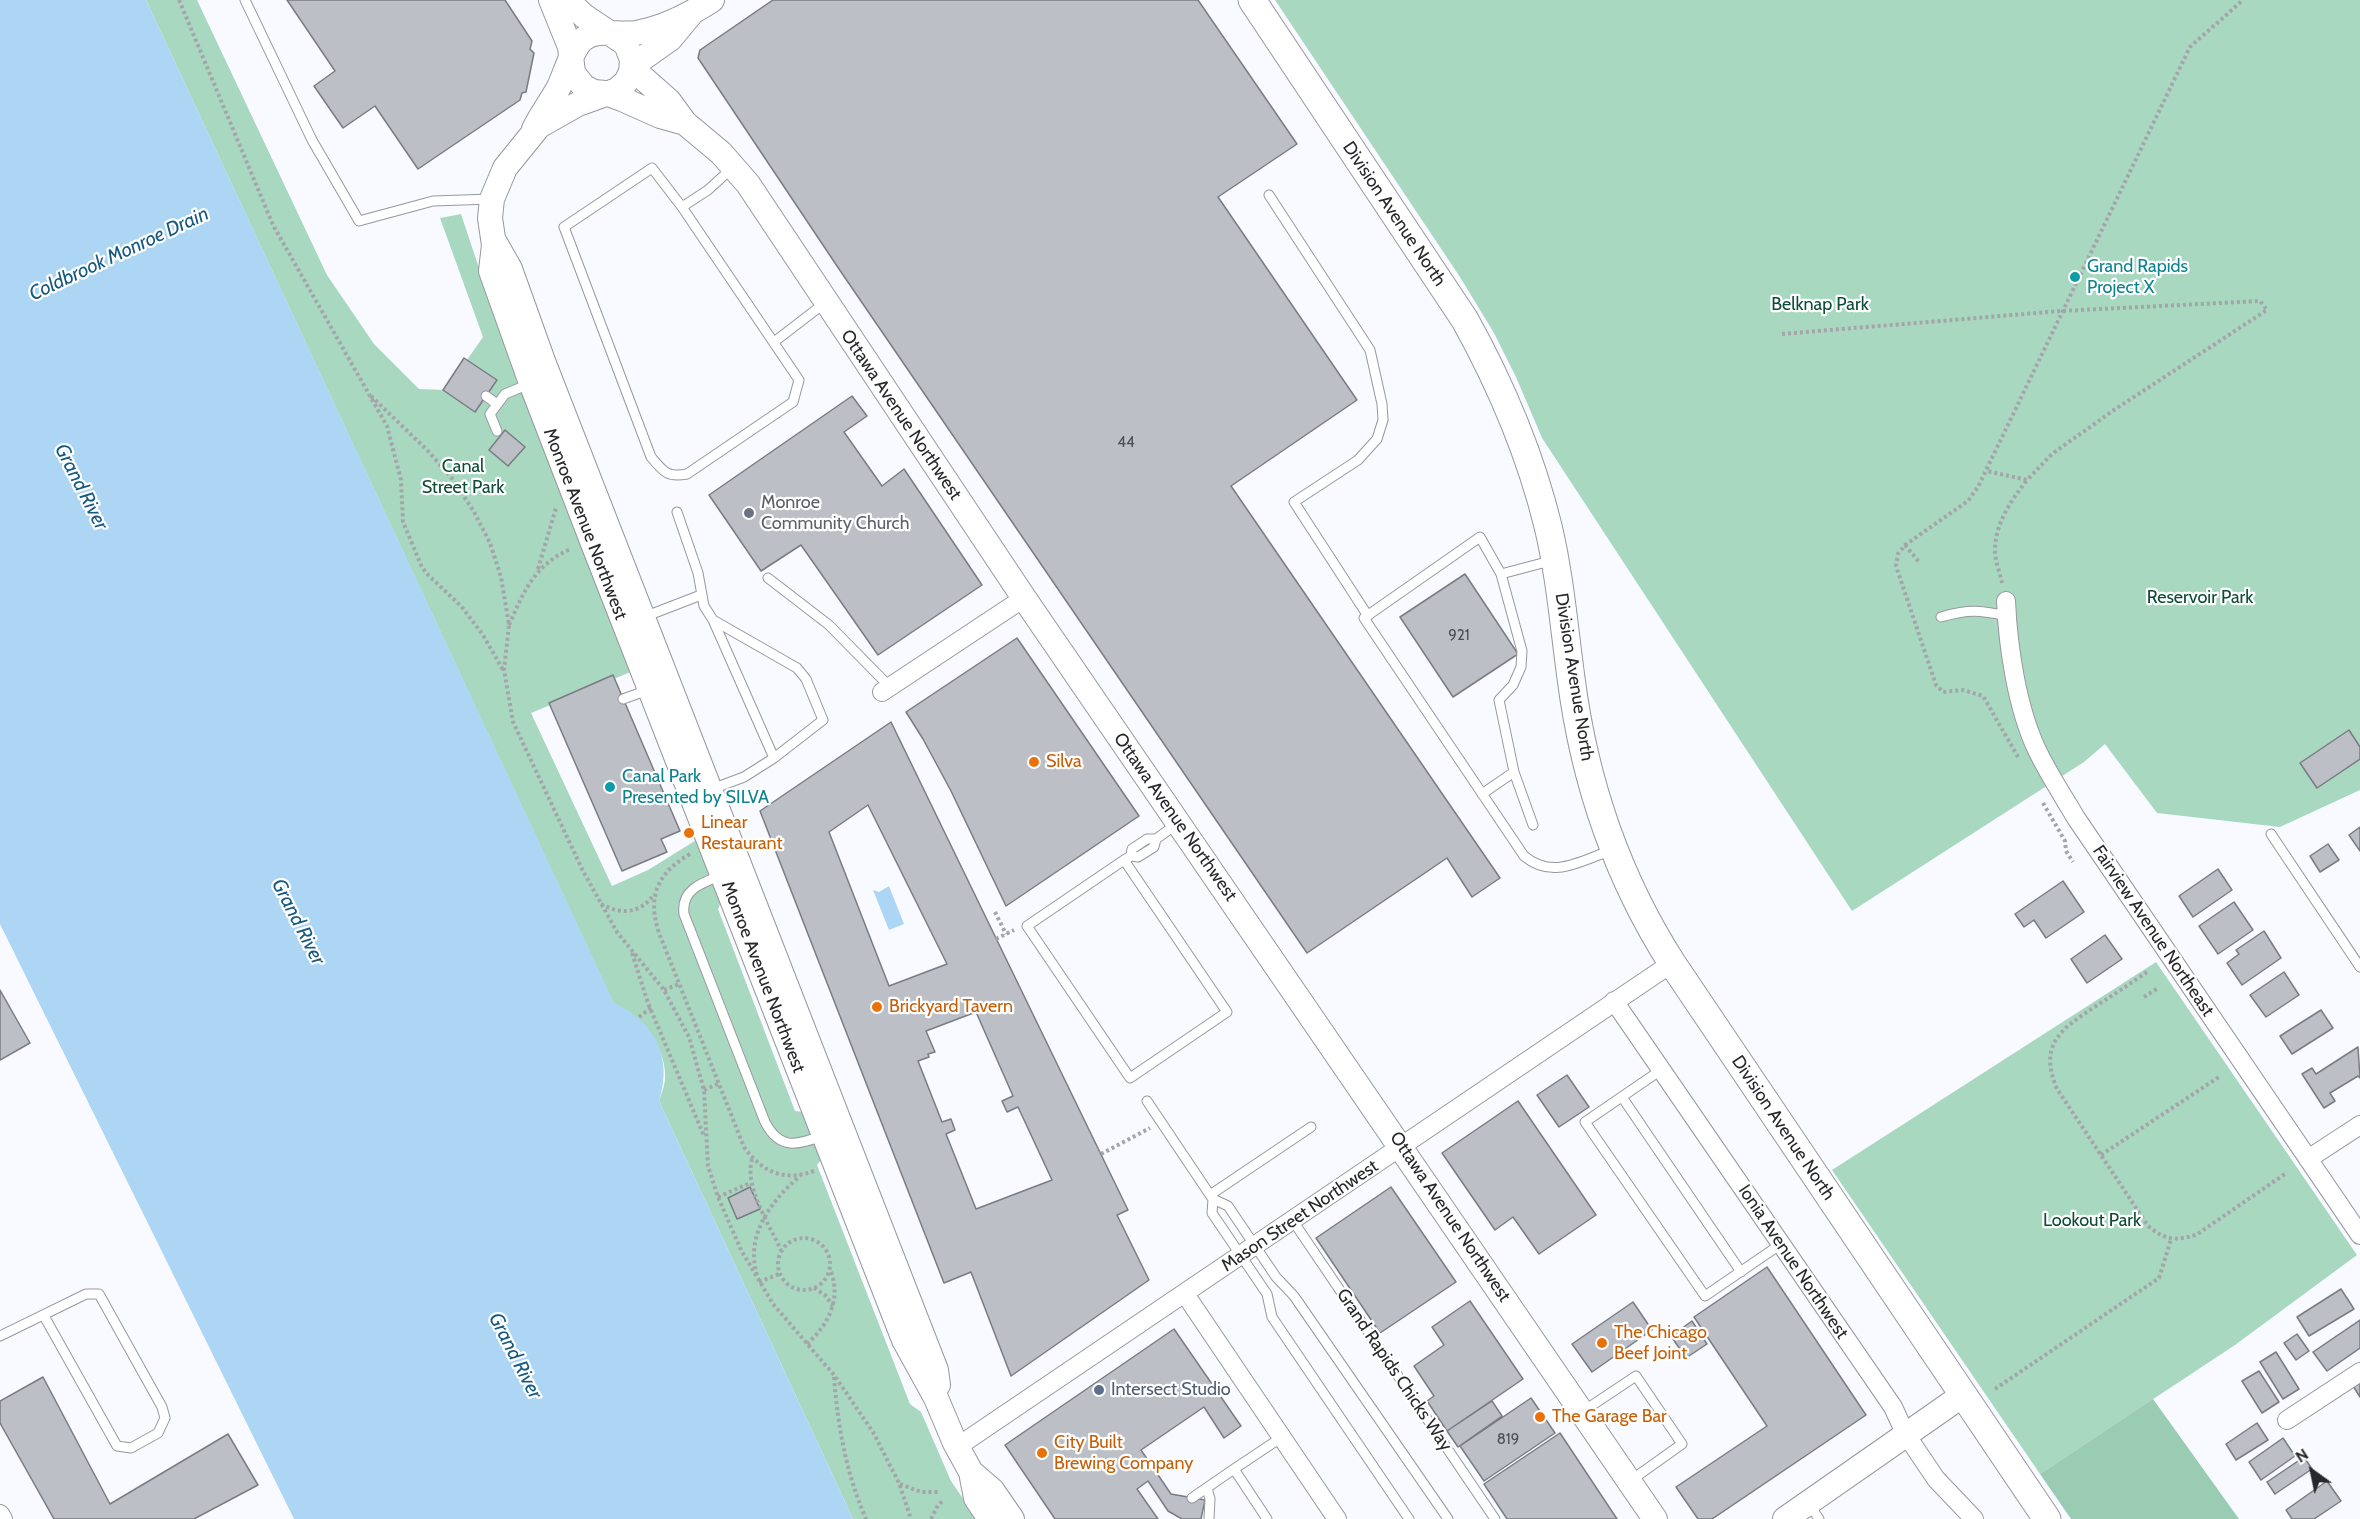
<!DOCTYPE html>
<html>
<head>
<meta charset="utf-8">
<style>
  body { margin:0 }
  #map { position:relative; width:2360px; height:1519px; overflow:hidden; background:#f9faff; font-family:Cabin,sans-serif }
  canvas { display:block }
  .north { position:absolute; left:2282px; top:1441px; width:60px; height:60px; -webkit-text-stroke:4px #fff; paint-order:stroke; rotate:327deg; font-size:16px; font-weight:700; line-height:24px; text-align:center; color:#27282b }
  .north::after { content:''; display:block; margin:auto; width:21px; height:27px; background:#27282b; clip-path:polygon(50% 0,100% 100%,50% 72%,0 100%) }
</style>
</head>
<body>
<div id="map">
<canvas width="2360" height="1519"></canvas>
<div class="north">N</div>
</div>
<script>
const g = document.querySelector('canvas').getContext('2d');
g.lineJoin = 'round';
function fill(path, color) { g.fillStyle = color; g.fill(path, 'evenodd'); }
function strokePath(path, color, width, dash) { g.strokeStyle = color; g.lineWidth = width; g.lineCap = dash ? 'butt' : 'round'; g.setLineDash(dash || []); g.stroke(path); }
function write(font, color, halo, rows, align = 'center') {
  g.font = font + ' Cabin,sans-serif'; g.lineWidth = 4.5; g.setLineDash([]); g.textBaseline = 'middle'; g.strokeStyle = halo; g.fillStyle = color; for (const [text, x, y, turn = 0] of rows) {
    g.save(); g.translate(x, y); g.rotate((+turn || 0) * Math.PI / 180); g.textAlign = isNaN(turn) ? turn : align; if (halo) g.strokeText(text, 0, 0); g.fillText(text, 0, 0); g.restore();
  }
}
const green = new Path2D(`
  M146 0H197L327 275 374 344 419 389 446 390 483 337 440 218 461 214 511 364 633 671 531 713 612 886 648 870 698 839 722 900 718 909 795 1111 803 1112 822 1159 817 1165 910 1404 921 1412 951 1481 977 1519H853L659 1101C662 1092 666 1083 665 1073 664 1044 639 1014 614 1004Z
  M1275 0H2360V790L2280 827 2157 813 2105 744 2084 762 1852 911 1542 438 1516 377 1494 333 1460 277Z
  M2156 962 2357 1255 2235 1345 2040 1474 1832 1170Z`);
const forest = new Path2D(`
  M2153 1399 2239 1519H2071L2040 1474Z`);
const water = new Path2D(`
  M0 0H146L614 1003C655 1022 673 1057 659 1101L853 1519H294L0 924Z
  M889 886 904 924 889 930 873 890 879 892Z`);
const building = new Path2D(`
  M287 0H505L532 41 530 49 534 53 526 92 522 93 520 100 418 169 375 106 343 128 314 86 335 71Z
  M773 0H1198L1297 144 1218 197 1357 400 1231 486 1500 878 1472 897 1447 858 1307 953 839 269 698 58 700 50Z
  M464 358 497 380 475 412 443 390Z
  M852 396 867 416 844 432 882 486 904 469 982 585 878 655 801 545 761 571 709 495Z
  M505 430 525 447 508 466 489 450Z
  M1465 574 1518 654 1453 697 1400 617Z
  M1017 638 1139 816 1006 906 951 791 923 739 906 712Z
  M613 675 680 831 661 839 667 852 622 871 549 703Z
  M891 722 1128 1210 1117 1215 1149 1280 1011 1376 971 1272 944 1283 760 811ZM868 805 947 964 889 986 829 832ZM976 1012 1013 1096 1002 1101 1007 1112 1018 1107 1052 1180 976 1209 946 1134 955 1130 951 1119 942 1122 918 1061 929 1057 928 1054 935 1052 926 1031Z
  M2349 730 2360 747V759L2317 788 2300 763Z
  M2360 827V851L2349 835Z
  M2328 844 2339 860 2320 872 2310 856Z
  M2218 869 2232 890 2193 917 2179 896Z
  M2063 881 2084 912 2046 938 2034 920 2024 927 2015 914Z
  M2234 902 2253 930 2218 954 2199 926Z
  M2264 931 2281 958 2242 985 2227 963 2239 954 2236 950Z
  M2105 935 2122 959 2087 983 2071 959Z
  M2284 972 2299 995 2266 1017 2250 995Z
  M0 990 30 1043 0 1060Z
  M2321 1010 2333 1028 2292 1054 2280 1036Z
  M2358 1047 2360 1078 2358 1076 2330 1093 2335 1101 2324 1108 2302 1074 2312 1068 2316 1074Z
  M1567 1075 1589 1107 1559 1127 1537 1095Z
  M1518 1101 1596 1215 1539 1254 1513 1217 1495 1230 1442 1153Z
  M750 1187 760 1209 737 1219 728 1198Z
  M1391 1187 1456 1282 1380 1333 1316 1238Z
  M1767 1267 1866 1415 1712 1519H1698L1676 1487 1767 1426 1694 1317Z
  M2341 1289 2354 1309 2309 1336 2297 1317Z
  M1470 1301 1523 1379 1447 1431 1427 1401 1434 1396 1414 1366 1444 1345 1432 1327Z
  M1633 1302 1652 1330 1592 1372 1572 1344Z
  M2360 1320V1348L2327 1371 2313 1352Z
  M1692 1321 1707 1344 1686 1358 1671 1336Z
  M1174 1329 1241 1426 1224 1438 1204 1407 1141 1450 1171 1494 1205 1500 1201 1519H1182L1168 1511 1148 1481 1137 1489 1158 1519H1055L1005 1445Z
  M2297 1334 2309 1351 2296 1360 2284 1343Z
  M2276 1352 2299 1389 2283 1399 2260 1362Z
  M2259 1371 2279 1402 2262 1413 2242 1381Z
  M43 1377 110 1504 228 1434 258 1485 194 1519H54L0 1423V1401Z
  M2360 1381V1397L2353 1386Z
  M1531 1398 1555 1433 1484 1481 1460 1446Z
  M1492 1401 1502 1416 1458 1447 1447 1431Z
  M2257 1423 2268 1440 2236 1460 2226 1444Z
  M1560 1433 1617 1519H1507L1484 1484Z
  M2283 1438 2295 1456 2261 1480 2249 1462Z
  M2304 1457 2312 1469 2275 1494 2267 1482Z
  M2327 1481 2341 1501 2314 1519H2292L2286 1510Z`);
const path = new Path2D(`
  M179 0 273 225 387 426 401 480 403 522 421 565 426 573 461 606 483 635 503 670
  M1782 334 2061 311 2260 301 2267 310 2114 410 2052 454 2027 480 1987 471
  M371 396 427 450 451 477 473 510 490 543 501 577 509 625 504 670 513 722 583 871 617 932 664 990 689 1037 704 1090 708 1166 718 1197 741 1250 773 1304 834 1375 873 1432 899 1483 911 1519
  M1905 545 1919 562
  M538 569 556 508
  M2002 583C2000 573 1995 561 1995 551 1995 523 2011 501 2027 480
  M509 625C524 591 535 564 571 549
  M2018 757 1983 696 1963 690 1943 692 1936 685 1896 566 1898 554 1905 545 1968 501 1978 487 2190 47 2243 0
  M2043 803 2065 841 2066 851 2073 862
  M690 854C657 873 647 897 659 933L744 1147C762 1172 784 1182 814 1171
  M601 904C621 915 641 914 654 894
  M995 912 1006 934
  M996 939 1014 930
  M632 953 648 1003 704 1136
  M2147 972C2130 984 2113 995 2096 1006 2061 1029 2038 1044 2057 1089L2148 1226C2165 1240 2174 1241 2196 1235L2285 1174
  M664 990 679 984
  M2144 997 2158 988
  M639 1017 651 1008
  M704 1090 718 1084
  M1101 1154 1150 1128
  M2101 1155 2219 1077
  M752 1159C744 1187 769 1224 781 1250
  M718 1197 750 1183
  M778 1264a26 26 0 1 1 52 0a26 26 0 1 1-52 0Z
  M757 1275C745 1235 771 1201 800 1176
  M759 1282 779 1274
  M814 1288 825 1295 833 1306
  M807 1344C829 1324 842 1298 830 1269
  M834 1377C838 1427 846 1473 866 1519
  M1995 1389 2159 1278 2171 1239
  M900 1484 921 1492H940
  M931 1519 938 1505 944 1500`);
const lane = new Path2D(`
  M245 0 312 140 359 221 433 201 492 199
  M652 168 682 207 799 380 793 402 687 474C667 478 663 471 651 457L564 227Z
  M1269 195 1370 350 1382 404 1383 420 1377 439 1358 460 1294 502 1368 616
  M682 207 708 190 732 168
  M774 342 826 302
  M486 396 497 404
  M497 431 490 414 505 394 529 384
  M677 512 698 573 704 606 713 620 797 668 806 679 823 720 774 758 744 777 712 789
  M1554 560 1501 574 1480 537 1364 618 1524 856C1553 880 1580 861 1612 850
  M768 578 829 625 890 687
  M644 617 701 595
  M1941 617C1968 609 1980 610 2007 616
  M713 620 774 758
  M623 699 648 690
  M1514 772 1533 825
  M1482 794 1514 772 1499 700 1513 685 1521 667 1522 651 1501 574
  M2271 834 2360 967
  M1156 839H1147L1132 849 1131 856 1138 857 1154 847 1156 839 1177 824
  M1124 860 1227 1012 1130 1078 1027 926 1124 860 1131 856
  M720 876C701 883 681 890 684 914L765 1122C780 1151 798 1145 824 1135
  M1661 1070 1585 1122 1705 1296 1781 1244
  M1622 1097 1741 1272
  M1147 1101 1210 1195
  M1311 1127 1210 1195 1213 1199 1212 1213 1267 1294 1272 1317 1409 1519
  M1213 1199 1228 1206 1276 1277 1294 1296 1448 1519
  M1293 1221 1495 1519
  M0 1336 86 1294H99L162 1407 165 1418 158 1433 131 1448 117 1446 44 1316
  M1582 1412 1636 1376 1682 1444 1630 1481
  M1207 1488 1210 1499 1209 1519
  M1192 1498 1234 1469
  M1809 1504 1819 1519
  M1267 1519 1234 1469 1282 1437`);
const street = new Path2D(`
  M2006 601C2008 647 2017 708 2037 750 2048 773 2063 796 2076 818L2360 1235
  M882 692 1024 598
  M1614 1001 1893 1407 1905 1433 1936 1479 1974 1519
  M2308 1159 2360 1125
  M1185 1294 1337 1519
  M2287 1420 2360 1372
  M957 1447 1672 963
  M0 1514 3 1519`);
const secondary = new Path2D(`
  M551 0 570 47 573 73 584 87 594 92 605 93 622 99 660 116 685 123
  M567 0 584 16 626 44 632 60 631 72 626 82 617 90 578 104 539 126 505 168 492 199 490 218 494 245 491 271 531 383 592 541 904 1340 936 1398 955 1443 971 1472 976 1498 990 1519
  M690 15 670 39 632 66 635 71 669 101 685 123 721 153 748 184 1024 598 1655 1519
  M534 129C541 115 550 103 558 89 565 75 572 49 582 40 597 27 618 36 636 33 664 28 688 16 712 0
  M493 239 510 269 543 361 936 1370 938 1385
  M971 1472 992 1490 1012 1519
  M1785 1519 1963 1395`);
const primary = new Path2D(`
  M1252 0 1465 320C1501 385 1530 453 1548 526 1560 576 1564 627 1571 678 1584 779 1617 877 1672 963L2047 1519`);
const markers = [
  [2075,277,6,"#0f9aa8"],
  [749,513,6,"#6b7280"],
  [1034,762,6,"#e8710a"],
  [610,787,6,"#0f9aa8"],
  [689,833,6,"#e8710a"],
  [877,1007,6,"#e8710a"],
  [1602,1343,6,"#e8710a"],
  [1099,1390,6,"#5c6f8a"],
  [1540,1417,6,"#e8710a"],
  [1042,1453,6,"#e8710a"]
];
const numberNames = [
  ["44",1126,443],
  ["921",1459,636],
  ["819",1508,1440]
];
const streetNames = [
  ["Division Avenue North",1394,214,56],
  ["Ottawa Avenue Northwest",901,415,56],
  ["Monroe Avenue Northwest",585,524,69],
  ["Division Avenue North",1574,677,81],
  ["Ottawa Avenue Northwest",1175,817,55],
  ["Fairview Avenue Northeast",2153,931,56],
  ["Monroe Avenue Northwest",763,977,69],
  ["Division Avenue North",1783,1128,56],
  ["Mason Street Northwest",1300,1216,-34],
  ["Ottawa Avenue Northwest",1450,1217,56],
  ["Ionia Avenue Northwest",1793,1262,56],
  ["Grand Rapids Chicks Way",1394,1370,56]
];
const cultureNames = [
  ["Grand Rapids",2087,267],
  ["Project X",2087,288],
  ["Canal Park",622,777],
  ["Presented by SILVA",622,798]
];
const parkNames = [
  ["Belknap Park",1820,305],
  ["Canal",463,467],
  ["Street Park",463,488],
  ["Reservoir Park",2200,598],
  ["Lookout Park",2092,1221]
];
const worshipNames = [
  ["Monroe",761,503],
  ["Community Church",761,524]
];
const foodNames = [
  ["Silva",1046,762],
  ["Linear",701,823],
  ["Restaurant",701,844],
  ["Brickyard Tavern",889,1007],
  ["The Chicago",1614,1333],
  ["Beef Joint",1614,1354],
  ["The Garage Bar",1552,1417],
  ["City Built",1054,1443],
  ["Brewing Company",1054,1464]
];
const serviceNames = [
  ["Intersect Studio",1111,1390]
];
const waterNames = [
  ["Coldbrook Monroe Drain",119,254,-25],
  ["Grand River",81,487,63],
  ["Grand River",298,922,63],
  ["Grand River",515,1356,63]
];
fill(green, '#a9d8c1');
fill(forest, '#9acbb3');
fill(water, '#acd6f4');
fill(building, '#bcbfc6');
strokePath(building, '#797c82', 1.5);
strokePath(lane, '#96989f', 11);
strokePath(street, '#96989f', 20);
strokePath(secondary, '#96989f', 26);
strokePath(primary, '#96989f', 29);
strokePath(path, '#a4a5a9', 4, [3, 3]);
strokePath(lane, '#fff', 9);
strokePath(street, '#fff', 18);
strokePath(secondary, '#fff', 24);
strokePath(primary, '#fff', 27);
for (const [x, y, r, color] of markers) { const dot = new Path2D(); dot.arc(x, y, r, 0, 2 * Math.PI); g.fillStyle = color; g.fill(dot); strokePath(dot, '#fff', 2); }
write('15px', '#4c4e52', null, numberNames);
write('18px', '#27282b', '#fff', streetNames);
write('18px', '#0d838f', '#fff', cultureNames, 'left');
write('18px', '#0d4c35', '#fff', parkNames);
write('18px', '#5b616d', '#fff', worshipNames, 'left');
write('18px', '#c56008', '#fff', foodNames, 'left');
write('18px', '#4e5e75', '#fff', serviceNames, 'left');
write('italic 20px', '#165981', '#fff', waterNames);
</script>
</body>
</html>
